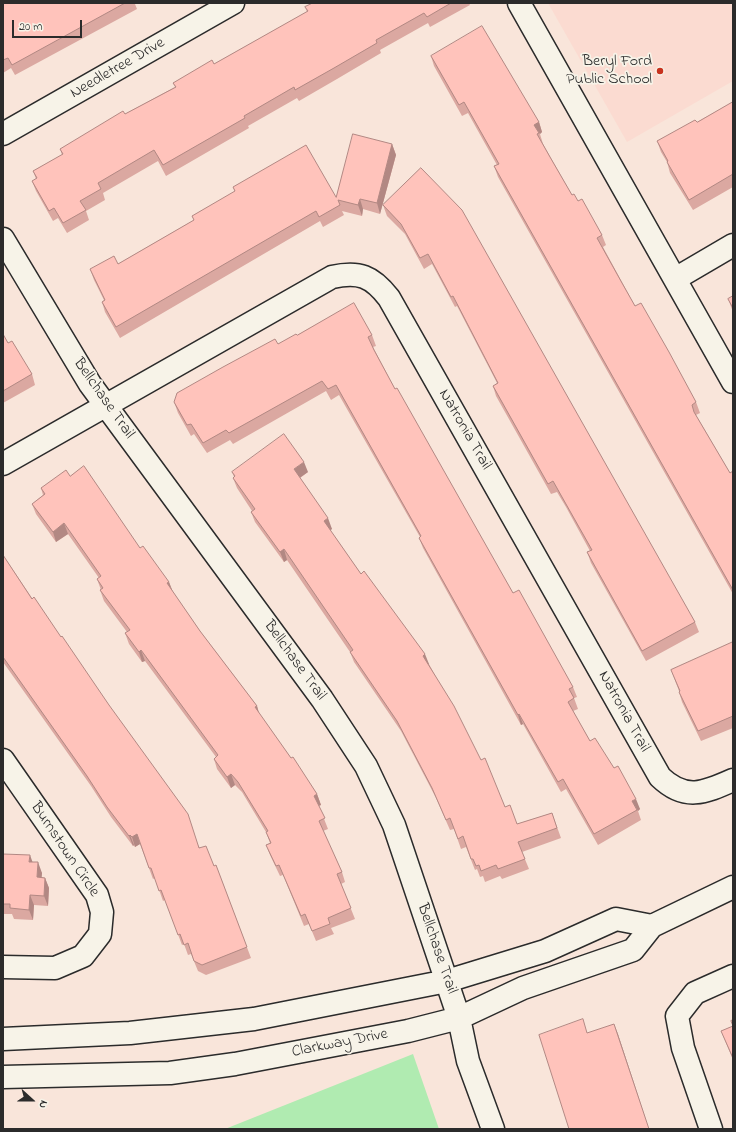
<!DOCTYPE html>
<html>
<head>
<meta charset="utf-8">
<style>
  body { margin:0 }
  #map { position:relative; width:736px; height:1132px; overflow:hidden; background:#f9e5da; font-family:"Indie Flower",sans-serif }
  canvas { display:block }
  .frame { position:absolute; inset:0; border:4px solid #2b2b2b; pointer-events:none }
  .north { position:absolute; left:12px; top:1080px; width:40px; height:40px; -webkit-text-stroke:3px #f7f3e8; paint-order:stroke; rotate:111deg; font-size:11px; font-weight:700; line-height:16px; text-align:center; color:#2b2b2b }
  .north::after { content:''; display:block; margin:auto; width:14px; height:18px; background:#2b2b2b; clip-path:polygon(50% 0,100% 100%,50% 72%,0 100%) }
  .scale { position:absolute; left:12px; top:20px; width:70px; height:18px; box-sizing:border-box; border:2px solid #2b2b2b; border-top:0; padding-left:5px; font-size:12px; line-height:14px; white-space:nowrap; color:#2b2b2b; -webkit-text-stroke:3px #f7f3e8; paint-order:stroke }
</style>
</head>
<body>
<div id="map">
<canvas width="736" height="1132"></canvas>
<div class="frame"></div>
<div class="north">N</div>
<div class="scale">20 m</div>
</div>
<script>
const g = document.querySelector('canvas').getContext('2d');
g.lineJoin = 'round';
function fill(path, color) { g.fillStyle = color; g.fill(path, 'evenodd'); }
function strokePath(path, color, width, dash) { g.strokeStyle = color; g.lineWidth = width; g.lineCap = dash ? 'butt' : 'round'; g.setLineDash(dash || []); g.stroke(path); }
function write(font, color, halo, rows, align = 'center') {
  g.font = font + ' "Indie Flower",sans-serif'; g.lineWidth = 3.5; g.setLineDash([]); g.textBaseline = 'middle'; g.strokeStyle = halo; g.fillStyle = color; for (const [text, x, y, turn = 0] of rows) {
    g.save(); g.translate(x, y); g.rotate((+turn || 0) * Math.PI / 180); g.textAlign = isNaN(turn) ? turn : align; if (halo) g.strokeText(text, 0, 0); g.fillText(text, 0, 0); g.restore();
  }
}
const built = new Path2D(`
  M548 3H733V81L627 142Z`);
const green = new Path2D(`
  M413 1054 439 1129H225Z`);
const minor = new Path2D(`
  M519 3 733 382
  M3 134 233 3
  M3 239 90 384 322 699 366 766 394 825 459 1018 468 1061 493 1129
  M675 279 733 245
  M3 464 332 277C359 271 372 276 389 298L660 777C685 801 704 793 733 780
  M3 760 97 895 102 912 100 934 83 956 55 968 3 967
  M3 1039 130 1033 254 1019 447 981 545 951 616 919 652 926
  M3 1077 170 1073 235 1064 408 1031 459 1018 523 988 633 950 652 926 733 887
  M711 1129 683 1048 677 1016 695 993 733 976`);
const wall = new Path2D(`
  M3 3H136L135 4 137 9 15 75 11 68 3 73Z
  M313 3H469L470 5 430 27 428 23 380 50 381 53 337 79 299 101 297 98 248 126 249 128 166 176 158 161 103 193 105 200 86 211 89 220 67 233 58 218 53 221 36 191 32 181 36 179 33 171 62 155 60 149 175 87 173 83 214 64 307 12 305 7Z
  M431 56 539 122 542 132 540 134 543 144 572 195 602 235 606 245 603 247 635 306 696 402 700 413 696 415 730 473 733 471V594L498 177 494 166 497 165 468 113 462 116 434 66Z
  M733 102V187L693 210 670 173 667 162 661 152 657 141 697 122Z
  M392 144 396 155 380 214 363 209 362 216 342 211 344 215 323 227 320 221 120 338 105 312 102 302 104 300 94 280 90 269 118 264 194 220 192 216 235 192 233 187 336 197Z
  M421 168 695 622 699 632 646 661 591 563 587 552 590 551 566 507 557 492 551 494 496 396 493 386 497 383 457 306 455 307 432 264 424 269 405 234 387 216 383 205Z
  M733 296V312L728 299Z
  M3 334 8 343 32 374 35 385 3 403Z
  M297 335H372L376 346 373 347 395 389 513 593 573 687 577 697 574 698 578 709 573 711 590 741 640 809 638 811 641 820 598 845 566 789 561 792 523 724 521 725 423 548 419 538 420 537 339 395 331 400 326 391 233 444 230 440 207 453 194 434 191 436 178 413 174 402 278 344Z
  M232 472H308L300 478 332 529 330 530 361 574 429 664 505 807 517 824 552 813 561 838 522 852 529 869 502 879 500 876 485 882 483 876 480 877 477 869 475 870 466 847 461 849 454 829 450 830 436 798 401 731 354 662 350 652 287 560 284 562 255 522 251 512 252 511 237 488 233 478 234 477Z
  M70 476 140 548 169 582 172 591 200 631 257 706 259 714 291 758 317 794 321 805 319 806 328 829 323 831 342 872 345 882 341 884 355 919 331 928 334 934 316 941 309 924 304 926 283 875 280 876 270 855 266 845 270 843 266 832 242 792 235 785 231 788 217 769 214 759 216 757 145 661 142 662 129 644 125 633 127 632 104 601 100 590H101L97 579 99 578 68 534 56 542 36 514 32 504 43 495 41 488Z
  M3 555 200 848 214 866 216 865 251 958 206 975 198 971 191 954 188 955 184 944 182 945 165 900 163 901 155 878 153 879 140 844 135 847 134 845 133 846 111 817 91 786 3 662Z
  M733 642V728L701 741 682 702 679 692V691L671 670Z
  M3 854 32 862 42 873 41 877 45 878 49 888 48 906 34 905 33 920 14 919 12 914H3Z
  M733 1020V1060L721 1031 733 1026Z`);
const shadedWall = new Path2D(`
  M539 122 542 132 540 134 534 125Z
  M392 144 396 155 380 214 377 203Z
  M360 199 363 209 362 216 358 205Z
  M304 462 308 472 298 479 294 469Z
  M328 518 332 529 328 532 324 521Z
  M64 523 68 534 56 542 53 532Z
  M284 549 287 560 284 562 280 552Z
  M169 582 173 592 167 583Z
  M141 650 145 661 142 662 139 652Z
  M425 654 429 664 427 666 423 656Z
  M257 706 260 716 255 707Z
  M519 714 523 724 521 725 518 715Z
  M231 774 235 785 231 788 227 777Z
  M317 794 321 805 318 806 314 796Z
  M636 799 640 809 638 811 632 801Z
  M137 834 140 844 135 847 132 837Z
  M130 835 134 845 133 846 129 836Z
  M30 855 34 866 29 862Z
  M38 862 42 873 41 887 37 877Z
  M45 878 49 888 48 906 44 896Z
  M30 895 34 905 33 920 29 910Z
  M614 1024 618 1034 649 1129Z`);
const building = new Path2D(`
  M3 3H125L12 65 8 58 3 60Z
  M313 3H451L427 17 424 13 376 40 377 43 334 68 295 90 294 87 244 116 245 118 163 165 154 150 98 183 101 189 80 201 86 210 63 223 54 208 49 211 32 181 37 178 33 171 63 154 60 149 123 111 125 114 176 87 173 83 212 60 214 64 308 11 305 7Z
  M482 26 539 122 534 125 539 133 537 134 550 157 572 195 574 194 578 201 582 199 602 235 597 238 622 283 635 306 641 303 669 352 696 402 692 405 694 412 730 473 733 471V590L494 166 499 164 464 102 459 105 431 56Z
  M733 102V174L689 200 667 162 668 161 657 141 695 120 697 122Z
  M353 134 392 144 377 203 360 199 358 205 338 200 340 205 319 217 316 211 116 327 102 302 105 300 90 269 114 256 118 264 194 220 192 216 235 191 233 187 306 145 336 197Z
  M421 168 462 210 695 622 642 651 587 552 592 550 562 497 553 481 548 484 493 386 498 383 453 296 451 297 428 254 420 258 401 224 383 205Z
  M733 296V308L728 299Z
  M354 303 372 335 368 337 374 350 395 389 397 388 401 395 513 593 519 590 573 687 569 689 574 698 568 702 590 741 595 738 614 768 618 766 636 799 632 801 637 810 594 834 563 779 558 782 519 714 518 715 419 538 421 536 336 385 328 389 322 381 229 433 226 430 203 443 191 424 187 425 174 402 177 393 223 367 275 339 278 344 296 334 297 335Z
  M3 334 8 343 12 341 32 374 3 391Z
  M284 434 304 462 294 469 328 518 324 521 361 574 364 571 425 654 423 656 454 706 481 760 485 758 505 807 510 805 517 824 552 813 557 828 518 842 525 859 498 869 496 865 481 871 479 865 476 866 473 859H471L463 836 458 839 450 818 446 820 432 788 397 721 350 652 353 650 284 549 280 552 251 512 255 509 233 478 235 476 232 472Z
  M84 466 140 548 143 546 169 582 167 583 200 631 257 706 255 707 291 758 293 757 317 794 314 796 325 818 319 821 342 872 337 874 351 908 328 918 330 924 312 931 305 914 301 916 279 865 276 866 266 845 271 843 266 832 268 831 238 782 231 774 227 777 214 759 218 755 141 650 139 652 125 633 130 630 100 590 103 588 97 579 101 576 64 523 53 532 32 504 45 494 41 488 66 470 70 476Z
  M3 555 32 599 34 597 61 637 62 636 109 705 188 814 199 848 206 846 214 866 216 865 247 947 202 965 194 961 188 943 184 945 180 934 178 935 161 890 159 891 151 868H149L137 834 132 837 130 835 129 836 107 807 87 776 3 657Z
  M733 642V716L698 731 679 692 680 691 671 670Z
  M3 854 30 855 29 862H38L37 877 45 878 44 896 30 895 29 910 10 908V904H3Z
  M583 1019 587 1033 614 1024 649 1129H569L539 1035Z
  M733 1020V1058L721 1031 733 1026 731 1021Z`);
const markers = [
  [660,71,4,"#c8321e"]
];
const poiNames = [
  ["Beryl Ford",652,62],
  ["Public School",652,80]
];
const streetNames = [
  ["Needletree Drive",118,69,-30],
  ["Bellchase Trail",103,399,55],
  ["Natronia Trail",464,430,60],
  ["Bellchase Trail",294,661,54],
  ["Natronia Trail",623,712,61],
  ["Burnstown Circle",64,850,56],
  ["Bellchase Trail",436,949,71],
  ["Clarkway Drive",340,1044,-11]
];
fill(built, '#fbdbd1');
fill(green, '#b0ebb1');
strokePath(minor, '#2b2b2b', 25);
strokePath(minor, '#f7f3e8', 22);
fill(wall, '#dba8a1');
fill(shadedWall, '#b28883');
fill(building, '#ffc3bb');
strokePath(building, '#b28883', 1);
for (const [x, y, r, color] of markers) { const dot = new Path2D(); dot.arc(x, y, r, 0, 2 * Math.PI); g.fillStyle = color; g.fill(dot); strokePath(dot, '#f7f3e8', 1.5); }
write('16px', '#2b2b2b', '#f7f3e8', poiNames, 'right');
write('16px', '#2b2b2b', '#f7f3e8', streetNames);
</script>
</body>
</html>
